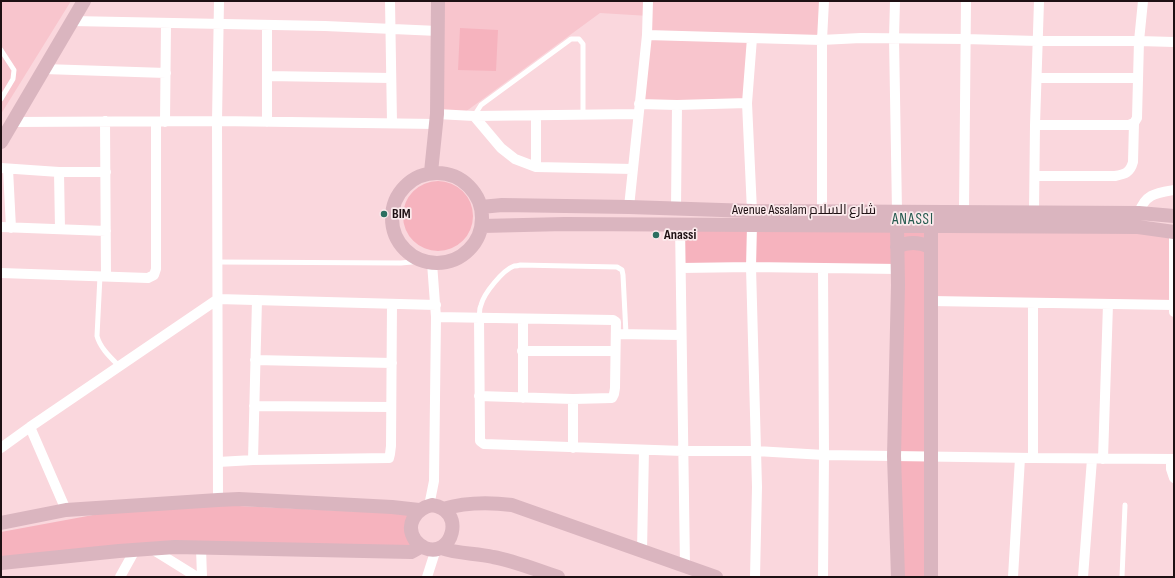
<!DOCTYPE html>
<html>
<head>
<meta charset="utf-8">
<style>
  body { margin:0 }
  #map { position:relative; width:1175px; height:578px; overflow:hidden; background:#fad7dd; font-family:"Sofia Sans Condensed",sans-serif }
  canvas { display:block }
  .frame { position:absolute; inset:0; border:2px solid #1e1013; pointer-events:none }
</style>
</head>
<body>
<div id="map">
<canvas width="1175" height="578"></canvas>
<div class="frame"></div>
</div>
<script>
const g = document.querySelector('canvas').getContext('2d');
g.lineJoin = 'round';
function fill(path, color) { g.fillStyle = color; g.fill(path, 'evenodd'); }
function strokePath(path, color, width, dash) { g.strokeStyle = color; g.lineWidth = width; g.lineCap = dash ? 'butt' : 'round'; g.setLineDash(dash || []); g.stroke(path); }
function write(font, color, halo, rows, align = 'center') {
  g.font = font + ' "Sofia Sans Condensed",Cairo,sans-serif'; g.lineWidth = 3.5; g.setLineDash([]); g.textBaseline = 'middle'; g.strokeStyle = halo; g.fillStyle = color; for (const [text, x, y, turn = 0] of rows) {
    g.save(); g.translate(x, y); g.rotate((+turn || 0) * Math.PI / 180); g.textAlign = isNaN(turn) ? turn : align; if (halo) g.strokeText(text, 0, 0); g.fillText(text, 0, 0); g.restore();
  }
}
const built = new Path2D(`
  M1 1H71L1 114Z
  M435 1H821L820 38H751V107H639L649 16 600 13 457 118 443 117Z
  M931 226 1174 232V305L931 301Z`);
const green = new Path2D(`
  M460 28 498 30 496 71 458 70Z
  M403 216a35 35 0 1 1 70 0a35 35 0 1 1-70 0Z
  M680 225 931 226 929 577H899L898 269 681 268Z
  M217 505 411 514 412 546 294 545 1 561V532L120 510Z`);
const lane = new Path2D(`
  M1 50 14 70 13 79 1 99
  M474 116 481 105 571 39H579L583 44V115
  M218 262 401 263 422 261
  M100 276 97 336C100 348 111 358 119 366
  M479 318C480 313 479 309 481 305 484 293 503 270 514 266 516 266 518 266 520 265L617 267 622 270 623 275 626 334
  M1122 577 1125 505`);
const street = new Path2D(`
  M390 1 392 123
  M895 1 894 38 897 211
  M72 21 325 26 438 31
  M267 26V122
  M647 35 821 40 861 38 965 39 1037 41H1139L1174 42
  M44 69 166 73
  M267 76 391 78
  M1037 78H1138
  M747 103 752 211
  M639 104 677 105 747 103 752 38
  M437 114 474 116 638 114
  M474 116 501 148 515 159 536 167 633 169
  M105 121 106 276
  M13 122 217 121 436 124
  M165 122 166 24
  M1035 125H1129L1134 123 1137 118 1139 41 1143 1
  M536 167V116
  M1 168 59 172H106
  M8 169 11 228
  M59 172 60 229
  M1035 176H1115C1125 174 1130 173 1133 162L1134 123
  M629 207 647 35 648 1
  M676 209 677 105
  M822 211V40L824 1
  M964 212 966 1
  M1034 212 1035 125 1039 1
  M1139 213C1145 194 1156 193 1174 190
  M680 225 685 566
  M752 225 751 267 757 487 755 577
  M1 227 106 231
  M1174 232V312
  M681 268 751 267 898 269
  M823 268 824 455 823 577
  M1 273 148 278 154 275 156 269V122
  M931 301 1174 305
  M436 317 613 320 616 322 615 388 614 394 612 398 573 399 479 396
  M479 318 480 435V441L484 444 683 451H756L824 455 1033 458 1174 459
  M616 334 681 335
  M522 351H615
  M255 360 392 363
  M523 398V319
  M573 399V448
  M254 406 391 407
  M30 427 66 510
  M1 448 30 427 218 299 436 305
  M1033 458V303
  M1103 459 1108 304
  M1171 459V469L1174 478
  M253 460 257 300
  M218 462 253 460 389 458 390 454 391 446 392 304
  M218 500 217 121 219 1
  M429 506 434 481 436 317 432 263
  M201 548 202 577
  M152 549 197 577
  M642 551 644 450
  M120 577 135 550
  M427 577 436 549
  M1013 577 1020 458
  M1083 577 1092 459`);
const secondary = new Path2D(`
  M1 142 84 1
  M431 172 437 114 438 1
  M392 218a45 45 0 1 1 90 0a45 45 0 1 1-90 0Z
  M481 207 502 205 629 207 752 211 1139 213 1174 216
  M482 226 565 224 1138 227 1174 232
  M897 226 898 285 894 456 898 577
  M931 226V577
  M897 247C909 241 919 242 930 247
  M432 505C467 510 452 559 425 548 421 546 418 544 415 540 405 525 415 509 432 505Z
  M443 509C466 502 488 502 512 505L716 577
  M1 523 66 510 218 500 239 499 392 507 419 510
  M441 548C458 554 475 553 493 557 515 561 536 570 558 577
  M1 563 119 551 175 547 411 552 422 546`);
const markers = [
  [384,214,4,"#2b6f61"],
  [656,235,4,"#2b6f61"]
];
const streetNames = [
  ["Avenue Assalam شارع السلام",804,210]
];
const poiNames = [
  ["BIM",392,214],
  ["Anassi",664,235]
];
const neighbourhoodNames = [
  ["ANASSI",913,220]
];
fill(built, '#f8c5cd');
fill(green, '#f6b3be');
strokePath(lane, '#fff', 5);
strokePath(street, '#fff', 10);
strokePath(secondary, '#dab5bf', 14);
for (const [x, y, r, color] of markers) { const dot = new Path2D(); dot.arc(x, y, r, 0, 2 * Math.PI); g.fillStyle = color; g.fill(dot); strokePath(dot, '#fbeaec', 1.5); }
write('14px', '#1e1013', '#fbeaec', streetNames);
write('bold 14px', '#1e1013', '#fbeaec', poiNames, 'left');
g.letterSpacing = '1px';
write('15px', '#245a4f', '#fbeaec', neighbourhoodNames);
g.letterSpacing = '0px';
</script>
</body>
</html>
